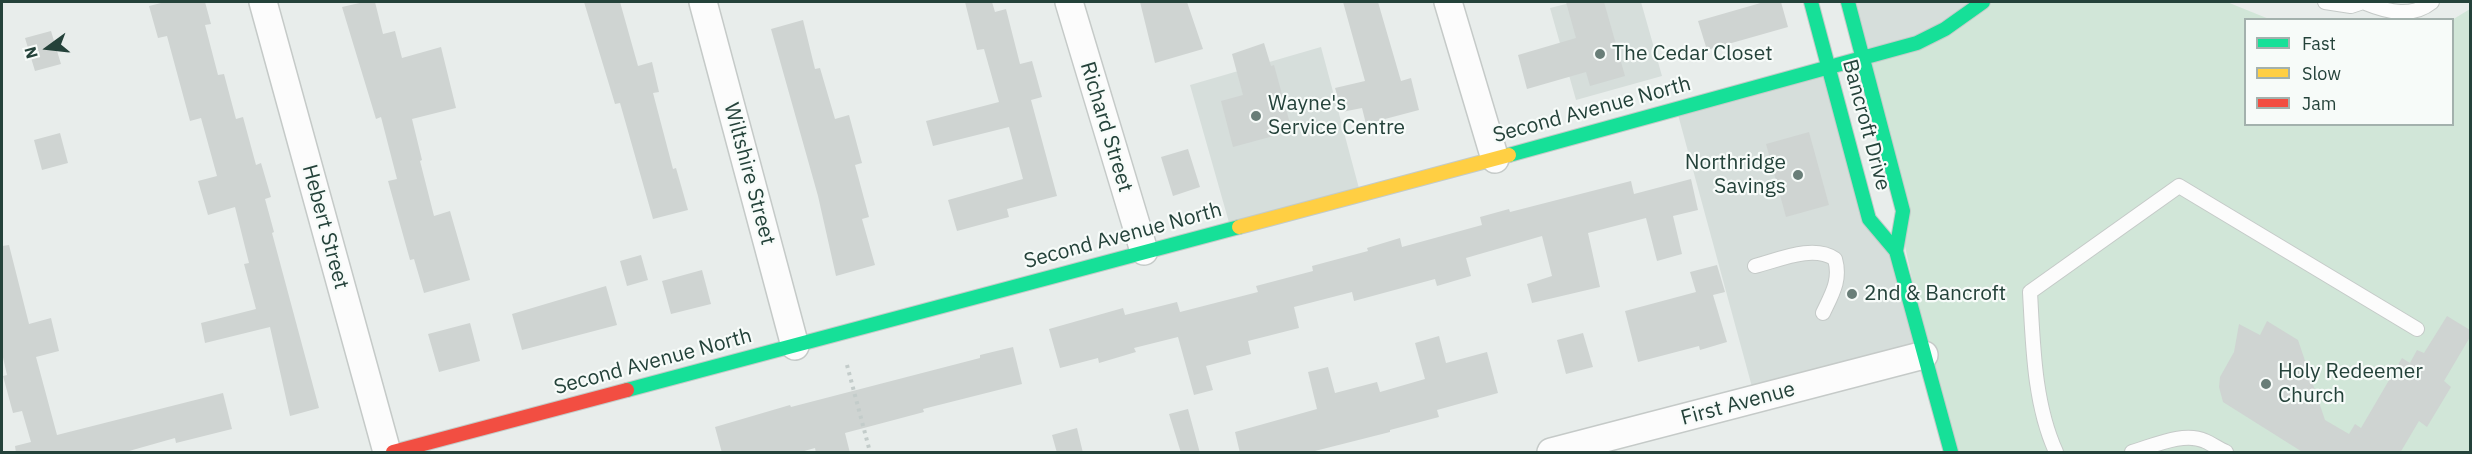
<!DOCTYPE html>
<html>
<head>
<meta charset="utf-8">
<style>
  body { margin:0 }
  #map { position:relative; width:2472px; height:454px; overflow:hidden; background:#e8edeb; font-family:"IBM Plex Sans",sans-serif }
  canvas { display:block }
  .frame { position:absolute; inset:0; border:3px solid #24423a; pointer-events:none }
  .legend { position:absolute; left:2244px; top:18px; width:210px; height:108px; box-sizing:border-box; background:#f7fbf9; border:2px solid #a3b1ad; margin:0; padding:8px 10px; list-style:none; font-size:18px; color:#24423a }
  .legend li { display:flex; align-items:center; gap:12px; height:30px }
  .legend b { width:30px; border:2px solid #a3b1ad }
  .north { position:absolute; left:18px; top:18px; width:60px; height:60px; -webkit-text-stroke:4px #f7fbf9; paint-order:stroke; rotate:255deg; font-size:16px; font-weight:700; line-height:24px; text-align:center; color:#24423a }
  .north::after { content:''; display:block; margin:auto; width:21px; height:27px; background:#24423a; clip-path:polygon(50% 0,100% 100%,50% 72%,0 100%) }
</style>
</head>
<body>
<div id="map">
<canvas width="2472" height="454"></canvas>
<div class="frame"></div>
<ul class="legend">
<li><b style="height:8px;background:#16e098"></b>Fast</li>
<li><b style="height:8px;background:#ffcf43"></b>Slow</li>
<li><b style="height:8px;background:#f24e42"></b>Jam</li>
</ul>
<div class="north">N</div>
</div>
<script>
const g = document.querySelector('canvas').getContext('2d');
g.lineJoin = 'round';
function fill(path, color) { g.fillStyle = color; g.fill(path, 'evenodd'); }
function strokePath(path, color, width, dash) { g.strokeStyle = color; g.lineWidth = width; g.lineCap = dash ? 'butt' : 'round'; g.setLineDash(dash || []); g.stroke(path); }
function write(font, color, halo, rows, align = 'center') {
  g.font = font + ' "IBM Plex Sans",sans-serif'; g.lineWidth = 4.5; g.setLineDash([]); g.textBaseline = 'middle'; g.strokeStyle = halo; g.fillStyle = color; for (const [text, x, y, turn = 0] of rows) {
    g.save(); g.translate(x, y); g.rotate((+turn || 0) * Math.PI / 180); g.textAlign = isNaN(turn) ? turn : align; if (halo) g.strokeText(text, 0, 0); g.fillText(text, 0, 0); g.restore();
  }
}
const built = new Path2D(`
  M1574 2H1641L1662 76 1576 100 1550 8Z
  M1850 2H1985L1865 59Z
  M1321 47 1360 192 1230 226 1190 85Z
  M1826 69 1923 353 1755 398 1677 111Z`);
const green = new Path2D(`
  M1985 2H2227L2269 19 2246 20V124H2452V20L2470 9V452H1949L1865 59Z`);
const building = new Path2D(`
  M165 2H205L211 24 205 25 218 75 224 74 236 119 243 117 256 165 261 163 271 197 265 199 274 232 272 233 319 408 290 416 270 327 205 343 201 323 256 309 244 264 249 263 235 207 208 215 198 181 217 176 201 118 190 121 167 36 158 38 149 6Z
  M364 2H375L383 34 395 31 402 58 441 47 456 108 412 119 422 160 420 161 434 216 450 211 470 280 424 293 414 259 410 260 388 181 397 179 381 117 376 119 342 7Z
  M584 2H620L638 66 652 62 659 92 653 93 673 169 676 168 688 210 653 219 620 103 615 104Z
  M965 2H992L995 12 1006 9 1020 64 1032 61 1042 97 1031 100 1057 196 1007 209 1009 217 957 231 948 200 1023 179 1009 127 933 146 926 121 999 102 984 49 977 50Z
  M1140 2H1187L1203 49 1155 63Z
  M1343 2H1378L1401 81 1411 78 1419 110 1366 124 1362 108 1342 112 1335 88 1365 81Z
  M1566 2H1604L1625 76 1590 86 1586 72 1527 89 1518 55 1576 38Z
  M1764 2H1781L1788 27 1707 50 1698 21Z
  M803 20 815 69 820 68 835 119 849 115 862 163 855 165 869 217 862 219 875 265 836 276 818 196 771 29Z
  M51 31 61 64 35 71 25 38Z
  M1264 43 1271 66 1274 65 1292 131 1233 147 1221 101 1243 95 1232 54Z
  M1809 132 1829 205 1786 217 1766 144Z
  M60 133 68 163 42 170 34 140Z
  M1188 149 1200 187 1173 196 1161 157Z
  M1691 179 1698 210 1673 216 1682 254 1657 261 1646 218 1588 233 1600 287 1532 303 1527 284 1552 276 1542 236 1466 258 1471 276 1437 286 1435 279 1354 301 1352 292 1294 307 1299 328 1248 341 1251 354 1206 366 1213 390 1194 395 1178 337 1134 348 1136 352 1099 363 1098 358 1060 368 1049 329 1123 308 1125 315 1177 302 1180 312 1258 292 1256 286 1313 271 1312 266 1368 251 1367 248 1400 238 1402 247 1482 225 1480 217 1509 209 1510 212 1631 181 1634 194Z
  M9 245 29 324 51 318 59 351 36 357 57 435 223 393 232 429 176 443 175 438 122 453H16L15 446 31 442 22 411 13 413 3 376 7 375 2 353V246Z
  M641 255 648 280 627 286 620 261Z
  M1717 265 1725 292 1713 295 1727 342 1700 350 1699 346 1638 362 1625 311 1696 292 1690 272Z
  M702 270 711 304 671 314 662 281Z
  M606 286 617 325 522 350 512 314Z
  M2447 316 2470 330V337L2444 381 2451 387 2427 427 2419 421 2400 453H2304L2223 402 2219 387 2220 377 2234 352 2239 324 2260 335 2267 321 2298 340 2325 420 2349 434 2355 424 2361 428 2402 358 2410 363 2417 350 2424 353Z
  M470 323 480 361 439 372 428 334Z
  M1583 333 1593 367 1566 374 1557 340Z
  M1439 336 1446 363 1487 352 1498 393 1437 410 1439 417 1390 430V432L1307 453H1240L1235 432 1317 409 1308 372 1328 367 1335 393 1377 382 1380 392 1425 379 1415 343Z
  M1013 347 1022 384 923 409 924 412 845 433 850 453H816L815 448 797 453H722L715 427 790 405 791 407 980 358V355Z
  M1188 409 1200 453H1181L1169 414Z
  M1077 428 1083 453H1057L1052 435Z`);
const path = new Path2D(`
  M847 365 870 452`);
const lane = new Path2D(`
  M2325 2 2351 6 2363 2
  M2363 2C2385 11 2411 19 2432 2
  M1755 266C1779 260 1813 244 1835 259 1841 280 1832 294 1823 313
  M2056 452C2034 404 2033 345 2030 292L2179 186 2417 329
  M2132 452C2153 446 2184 431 2205 441 2212 444 2219 449 2226 452`);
const street = new Path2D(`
  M263 2 387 452
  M703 2 795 346
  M1069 2 1144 251
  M1448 2 1495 159
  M1551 452 1924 355`);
const fast = new Path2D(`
  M1811 2 1869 219 1896 251 1951 452
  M1848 2 1903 211 1896 251
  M1509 155 1917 43 1945 29 1983 2
  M627 390 1239 227`);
const slow = new Path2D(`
  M1239 227 1509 155`);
const jam = new Path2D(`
  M393 452 627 390`);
const markers = [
  [1600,54,6,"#697e78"],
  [1256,116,6,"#697e78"],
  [1798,175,6,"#697e78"],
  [1852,294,6,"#697e78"],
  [2266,384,6,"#697e78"]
];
const poiNames = [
  ["The Cedar Closet",1612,54],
  ["Wayne's",1268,104],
  ["Service Centre",1268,128],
  ["Northridge",1786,163,"right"],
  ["Savings",1786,187,"right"],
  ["2nd & Bancroft",1864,294],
  ["Holy Redeemer",2278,372],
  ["Church",2278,396]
];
const streetNames = [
  ["Second Avenue North",1592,110,-15],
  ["Bancroft Drive",1866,125,75],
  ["Richard Street",1106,127,73],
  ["Wiltshire Street",749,174,75],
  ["Hebert Street",325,227,75],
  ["Second Avenue North",1123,236,-15],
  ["Second Avenue North",653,362,-15],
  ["First Avenue",1738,404,-15]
];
fill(built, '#d6dedb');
fill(green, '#d1e6d8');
fill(building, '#cfd4d2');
strokePath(lane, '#c5cac8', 16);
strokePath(street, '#c5cac8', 30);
strokePath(fast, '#c3cbc8', 16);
strokePath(slow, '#c3cbc8', 16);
strokePath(jam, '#c3cbc8', 16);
strokePath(path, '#c3ccca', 4, [3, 4.5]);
strokePath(lane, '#fcfcfc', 14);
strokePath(street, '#fcfcfc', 27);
strokePath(fast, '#16e098', 14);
strokePath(slow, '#ffcf43', 14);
strokePath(jam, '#f24e42', 14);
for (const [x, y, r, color] of markers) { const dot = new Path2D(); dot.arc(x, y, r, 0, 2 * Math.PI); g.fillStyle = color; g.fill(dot); strokePath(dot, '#f7fbf9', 2); }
write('21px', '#24423a', '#f7fbf9', poiNames, 'left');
write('21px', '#24423a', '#f7fbf9', streetNames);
</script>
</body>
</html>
